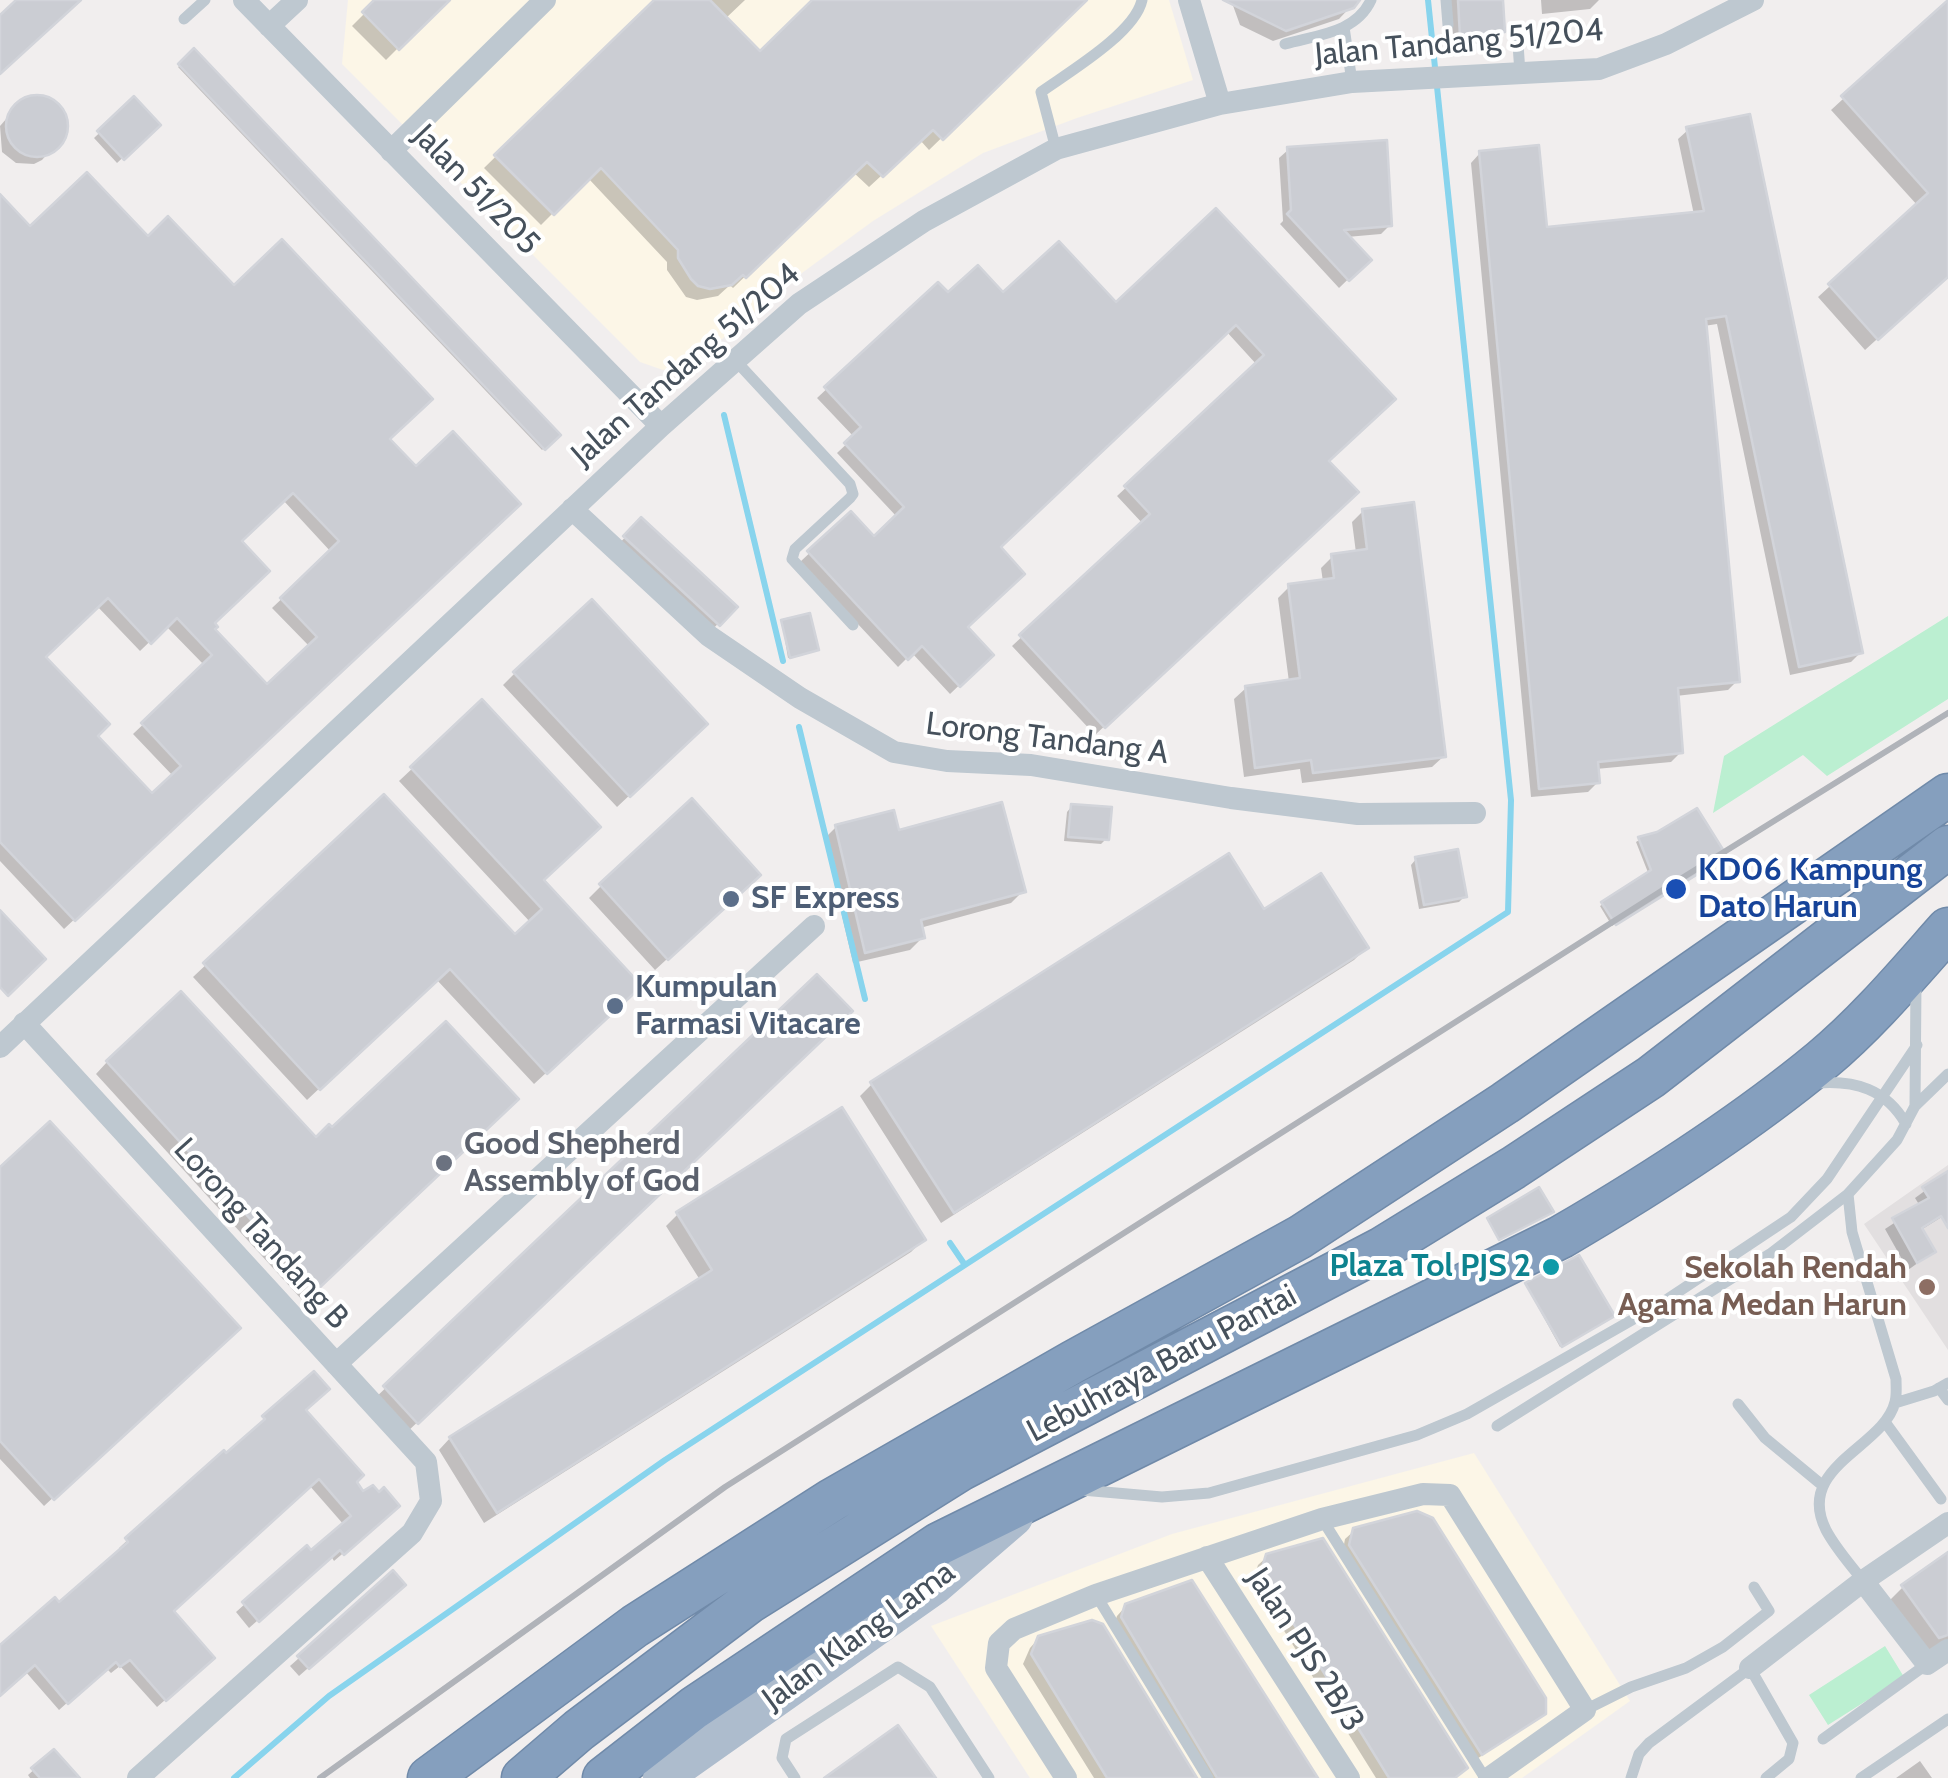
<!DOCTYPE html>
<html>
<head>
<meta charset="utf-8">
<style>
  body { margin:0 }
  canvas { display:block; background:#f1eeee }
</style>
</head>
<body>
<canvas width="1948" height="1778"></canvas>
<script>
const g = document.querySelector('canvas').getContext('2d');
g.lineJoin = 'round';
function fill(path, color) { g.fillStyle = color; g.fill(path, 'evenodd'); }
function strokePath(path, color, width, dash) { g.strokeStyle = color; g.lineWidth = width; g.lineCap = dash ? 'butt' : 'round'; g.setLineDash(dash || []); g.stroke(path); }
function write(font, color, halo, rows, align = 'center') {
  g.font = font + ' Cabin,sans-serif'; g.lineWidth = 8; g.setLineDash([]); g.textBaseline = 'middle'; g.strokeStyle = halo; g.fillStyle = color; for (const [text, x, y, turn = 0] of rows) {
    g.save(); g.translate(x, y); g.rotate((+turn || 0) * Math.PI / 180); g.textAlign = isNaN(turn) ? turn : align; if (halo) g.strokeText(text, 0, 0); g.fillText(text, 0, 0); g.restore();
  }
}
const commercial = new Path2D(`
  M348 0H1169L1193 80 1077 118 983 153 873 221 791 281 696 361 663 370 640 362 342 64Z
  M1474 1453 1630 1701 1522 1778H1030L931 1626 1172 1534Z`);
const education = new Path2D(`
  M1948 1165V1350L1864 1224Z`);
const green = new Path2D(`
  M1948 616V699L1827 776 1803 755 1713 813 1724 756Z
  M1885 1646 1904 1677 1828 1725 1809 1695Z`);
const shadow = new Path2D(`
  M378 0H446L386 60 352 26Z
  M656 0H745L725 19 760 55 816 0H1084L929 150 920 140 869 187 853 172 733 288 730 285 718 296 697 300 686 297 667 270V262L588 178 541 225 484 168Z
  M1231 0H1357L1339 19 1273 41 1240 25Z
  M1446 0H1500L1503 31 1491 43 1449 46Z
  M1541 0H1599L1590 9 1542 14Z
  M1948 3V275L1865 350 1818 297 1918 206 1831 110Z
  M194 52 558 435 542 450 178 67Z
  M38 98 47 99 61 110 65 127 63 136 42 160 34 164 16 163 2 152 0 126 21 102Z
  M134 100 158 125 117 163 94 138Z
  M1688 130 1860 653 1851 662 1790 675 1717 324 1704 326 1737 681 1728 690 1676 696 1681 752 1671 762 1596 769 1598 782 1588 792 1531 797 1471 163 1480 153 1545 230 1694 215 1678 139Z
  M1288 150 1390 225 1381 234 1347 237 1368 260 1339 288 1280 224 1283 221 1279 158Z
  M0 198 30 229 147 239 387 440 416 469 518 504 64 929 0 861ZM283 500 331 552 272 608 310 647 267 688 212 630 211 624 239 541ZM97 606 140 651 166 626 205 666 133 734 173 776 152 797 94 736 43 657Z
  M1216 211 1326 461 1355 492 1095 735 1012 646 1143 524 1117 496 1257 365 1226 331 998 547 965 627 991 655 950 694 912 653 898 667 800 562 850 515 874 539 897 517 837 453 854 437 817 398 938 285 948 296H1003L1115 305Z
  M1363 511 1444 756 1432 767 1302 783 1300 769 1244 777 1234 699 1246 688 1289 682 1278 598 1289 587 1323 582 1321 568 1332 557 1356 553 1352 522Z
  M641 520 734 607 710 632 617 546Z
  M782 622 815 651 788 658Z
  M515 673 693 736 617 807 503 685Z
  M482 703 541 881 627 998 534 1084 436 979 307 1100 193 977 384 797 515 938 531 923 399 781Z
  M1072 806 1106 839 1101 844 1064 841 1067 812Z
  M836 827 897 833 1023 891 1011 903 920 928 922 938 910 950 853 963 824 839Z
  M1639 840 1721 858 1612 926 1600 906 1649 875 1636 842Z
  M1416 859 1464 897 1459 902 1419 909 1411 865Z
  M601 886 746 887 655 970 589 898Z
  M1264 913 1366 948 1354 960 941 1223 860 1096 872 1084Z
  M817 977 849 1011 405 1434 373 1400Z
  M107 1062 316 1140 332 1131 516 1099 303 1301 96 1074Z
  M0 1171 237 1328 44 1506 0 1459Z
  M1948 1174V1213L1921 1230 1933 1252 1908 1270 1885 1229 1920 1206 1915 1198Z
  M678 1214 923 1240 911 1252 484 1523 439 1450 450 1438 700 1280 666 1226Z
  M1526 1285 1610 1317 1560 1347Z
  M303 1410 363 1494 389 1514 334 1561 331 1556 249 1628 236 1612 306 1549 311 1554 344 1525 309 1485 171 1612 204 1666 157 1707 120 1666 111 1673 106 1668 59 1710 25 1671 0 1694V1645L59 1605 121 1551 119 1548 176 1495 226 1456Z
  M1355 1530 1543 1713 1534 1722 1472 1762 1342 1555 1345 1539Z
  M1948 1555V1643L1920 1655 1885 1605 1903 1587Z
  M1268 1556 1454 1778H1376L1253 1581 1258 1565Z
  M394 1593 299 1676 290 1666 299 1658Z
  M1126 1606 1315 1778H1205L1113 1627 1117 1616Z
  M1039 1638 1194 1778H1094L1023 1664 1030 1648Z
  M54 1752 76 1778H30L28 1775Z
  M1920 1761 1932 1778H1896Z`);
const stream = new Path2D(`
  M724 415 783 661
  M799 727 865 999
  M950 1243 965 1265
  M234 1778 329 1696 665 1460 1508 912 1511 800 1428 0`);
const building = new Path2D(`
  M16 0H81L0 74V15Z
  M374 0H450L399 50 362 12Z
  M654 0H710L760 51 812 0H1087L943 140 933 130 883 177 867 162 746 278 743 275 732 285 710 289 698 286 691 279 678 258V250L601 168 554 215 494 155Z
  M1223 0H1360L1354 8 1286 31Z
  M1458 0H1503L1505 32 1460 36Z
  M1948 0V277L1878 340 1828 284 1928 193 1841 96Z
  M194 48 561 435 545 450 178 64Z
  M6 126a31 31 0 1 1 62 0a31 31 0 1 1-62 0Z
  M134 96 161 125 124 160 97 131Z
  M1750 114 1863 653 1799 667 1726 316 1706 319 1740 682 1678 688 1683 753 1598 762 1600 783 1539 789 1479 151 1539 145 1547 227 1704 211 1686 127Z
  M1387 140 1392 226 1344 230 1372 260 1349 281 1287 214 1291 210 1287 147Z
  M87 172 148 236 168 216 234 285 282 239 433 399 390 439 416 466 453 431 521 504 75 921 0 842V194L30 226ZM293 493 339 541 280 598 317 637 267 684 215 629 218 627 215 623 270 571 242 541ZM108 598 151 644 177 618 212 655 141 723 181 766 152 793 98 736 110 724 46 657Z
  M1216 208 1396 399 1329 461 1359 492 1105 728 1019 635 1150 514 1124 486 1264 355 1236 325 1001 547 1025 574 968 627 994 655 960 687 922 646 908 660 807 551 851 511 874 536 904 507 844 443 861 427 824 387 938 282 948 292 978 265 1003 292 1059 241 1116 302Z
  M1414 502 1446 757 1313 773 1311 760 1255 768 1245 686 1300 678 1288 584 1334 578 1331 554 1367 549 1362 509Z
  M641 517 738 607 720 626 623 536Z
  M592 599 708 724 630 797 513 672Z
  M810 613 819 650 790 658 781 620Z
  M482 699 601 827 544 880 642 986 547 1074 450 969 320 1090 203 963 384 794 515 934 542 909 410 767Z
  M692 798 761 875 668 960 599 884Z
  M1002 802 1026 892 921 920 925 938 865 953 835 825 894 810 899 830Z
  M1071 804 1112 807 1109 840 1068 837Z
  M1697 808 1727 856 1616 925 1601 902 1651 870 1638 837 1657 832Z
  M1458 849 1467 897 1424 905 1415 857Z
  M1229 853 1264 909 1321 873 1369 948 954 1213 870 1082Z
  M0 910 46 959 8 996 0 987Z
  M817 974 853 1011 418 1424 383 1386Z
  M181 991 316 1137 329 1124 332 1127 446 1021 519 1099 316 1291 106 1061Z
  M842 1107 926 1240 497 1513 449 1437 712 1270 676 1212Z
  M50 1121 241 1328 54 1500 0 1441V1167Z
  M1948 1171V1228L1941 1216 1922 1228 1936 1252 1917 1263 1892 1218 1929 1198 1922 1187Z
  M1539 1187 1554 1212 1499 1240 1487 1218Z
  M1579 1255 1615 1316 1562 1347 1525 1283Z
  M314 1371 330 1389 306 1410 364 1475 357 1482 363 1491 373 1485 379 1492 384 1487 400 1506 344 1555 340 1550 259 1622 242 1602 307 1545 311 1550 351 1516 319 1479 174 1611 215 1658 166 1701 130 1660 120 1667 116 1662 68 1704 35 1665 0 1696V1645L55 1597 59 1602 128 1542 125 1538 224 1450 226 1453 265 1419 262 1416Z
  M1417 1511 1433 1518 1546 1698V1714L1482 1755 1349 1545 1353 1528Z
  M1323 1538 1468 1768 1455 1778H1389L1261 1571 1266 1554Z
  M1948 1552V1635L1939 1638 1901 1585Z
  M393 1570 406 1585 309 1669 297 1656Z
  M1192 1580 1318 1778H1217L1121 1617 1125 1604Z
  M1092 1620 1103 1624 1197 1778H1107L1031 1654 1038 1636Z
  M898 1725 936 1778H824Z
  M54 1749 80 1778H40L31 1768Z`);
const service = new Path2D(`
  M1446 0 1448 25
  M184 19 205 0
  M1344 27 1352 82
  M1285 44C1317 35 1356 33 1371 0
  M1518 44 1520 73
  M1056 149 1041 92C1069 72 1135 33 1142 0
  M735 360 850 484 853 494 850 498 795 549 792 559 853 625
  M1817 1083C1855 1080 1886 1089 1906 1124
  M1915 1106 1916 984
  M1939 1388 1948 1400
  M1895 1403 1934 1391 1948 1383
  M1738 1404 1765 1438 1822 1485
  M1885 1422 1941 1499
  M1497 1426 1770 1254 1848 1194
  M1082 1490 1162 1497 1209 1493 1417 1435 1467 1414 1660 1304 1791 1217 1827 1179 1917 1045
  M1322 1519 1485 1778
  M1863 1581C1851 1565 1836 1549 1826 1530 1794 1466 1884 1448 1895 1402 1897 1395 1896 1386 1896 1379L1852 1232 1848 1194 1897 1140 1915 1106 1948 1074
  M1096 1595 1208 1778
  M1585 1710 1631 1687 1686 1668 1723 1647 1769 1611 1754 1587
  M1823 1739 1927 1664
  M795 1778 782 1758 786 1739 898 1667 930 1687 989 1778
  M1631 1778 1639 1754 1649 1743 1750 1668 1793 1743 1789 1759 1766 1778
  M1861 1778 1948 1719`);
const minor = new Path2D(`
  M244 0 661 426
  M1189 0 1220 104
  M269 26 297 0
  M391 151 545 0
  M572 509 709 636 800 698 894 752 947 761 1031 765 1231 798 1358 814 1475 813
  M24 1023 426 1462 431 1501 412 1533 138 1778
  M0 1047 661 426 799 304 924 221 1056 149 1220 104 1352 82 1599 69 1666 44 1753 0
  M336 1364 814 926
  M1207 1557 1349 1778
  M1863 1581 1927 1664 1948 1650
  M1750 1668 1863 1581 1948 1523
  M1066 1778 996 1668 999 1643 1014 1629 1096 1595 1322 1519 1423 1494 1450 1495 1585 1710 1489 1778`);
const primary = new Path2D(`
  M662 1778 934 1586 1014 1517`);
const motorway = new Path2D(`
  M429 1778 635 1626 832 1500 1073 1362 1300 1237 1505 1103 1948 795
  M523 1778 579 1730 749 1602 961 1469 1383 1248 1513 1168 1651 1077 1948 847
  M604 1778 694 1708 939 1544 1561 1237C1650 1185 1741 1127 1821 1061 1867 1023 1908 974 1948 929`);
const rail = new Path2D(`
  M320 1778 725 1487 1666 888 1948 713`);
const markers = [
  [1676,889,12,"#1a4fb4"],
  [731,899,10,"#5c6f8a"],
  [615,1006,10,"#5c6f8a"],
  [444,1163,10,"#6b7280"],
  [1551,1267,10,"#0f9aa8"],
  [1927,1287,10,"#8d6e63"]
];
const streetNames = [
  ["Jalan Tandang 51/204",1459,43,-5],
  ["Jalan 51/205",476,190,46],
  ["Jalan Tandang 51/204",686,365,-41],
  ["Lorong Tandang A",1047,739,7],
  ["Lorong Tandang B",261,1234,48],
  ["Lebuhraya Baru Pantai",1162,1364,-28],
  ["Jalan Klang Lama",859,1636,-36],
  ["Jalan PJS 2B/3",1305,1650,57]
];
const transitNames = [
  ["KD06 Kampung",1698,871],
  ["Dato Harun",1698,908]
];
const serviceNames = [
  ["SF Express",751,899],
  ["Kumpulan",635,988],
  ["Farmasi Vitacare",635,1025]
];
const worshipNames = [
  ["Good Shepherd",464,1145],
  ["Assembly of God",464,1182]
];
const cultureNames = [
  ["Plaza Tol PJS 2",1531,1267]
];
const educationNames = [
  ["Sekolah Rendah",1907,1269],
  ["Agama Medan Harun",1907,1306]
];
fill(commercial, '#fcf6e7');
fill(education, '#e2dfe0');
fill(green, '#bbefd1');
fill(shadow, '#0003');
strokePath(stream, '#88d4ed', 6);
fill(building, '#cbcdd3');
strokePath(building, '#d2d4da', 2.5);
strokePath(motorway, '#708aa9', 45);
strokePath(service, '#bec8d0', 11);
strokePath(minor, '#bec8d0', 22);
strokePath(primary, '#adbccd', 38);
strokePath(motorway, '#859fbe', 42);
strokePath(rail, '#b0b3b9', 6);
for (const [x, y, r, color] of markers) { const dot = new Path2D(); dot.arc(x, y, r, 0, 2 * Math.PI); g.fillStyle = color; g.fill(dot); strokePath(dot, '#fff', 4); }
write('32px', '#46515c', '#fff', streetNames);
write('bold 32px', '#164399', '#fff', transitNames, 'left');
write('bold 32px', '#4e5e75', '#fff', serviceNames, 'left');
write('bold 32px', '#5b616d', '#fff', worshipNames, 'left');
write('bold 32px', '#0d838f', '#fff', cultureNames, 'right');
write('bold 32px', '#785e54', '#fff', educationNames, 'right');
</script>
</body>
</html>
